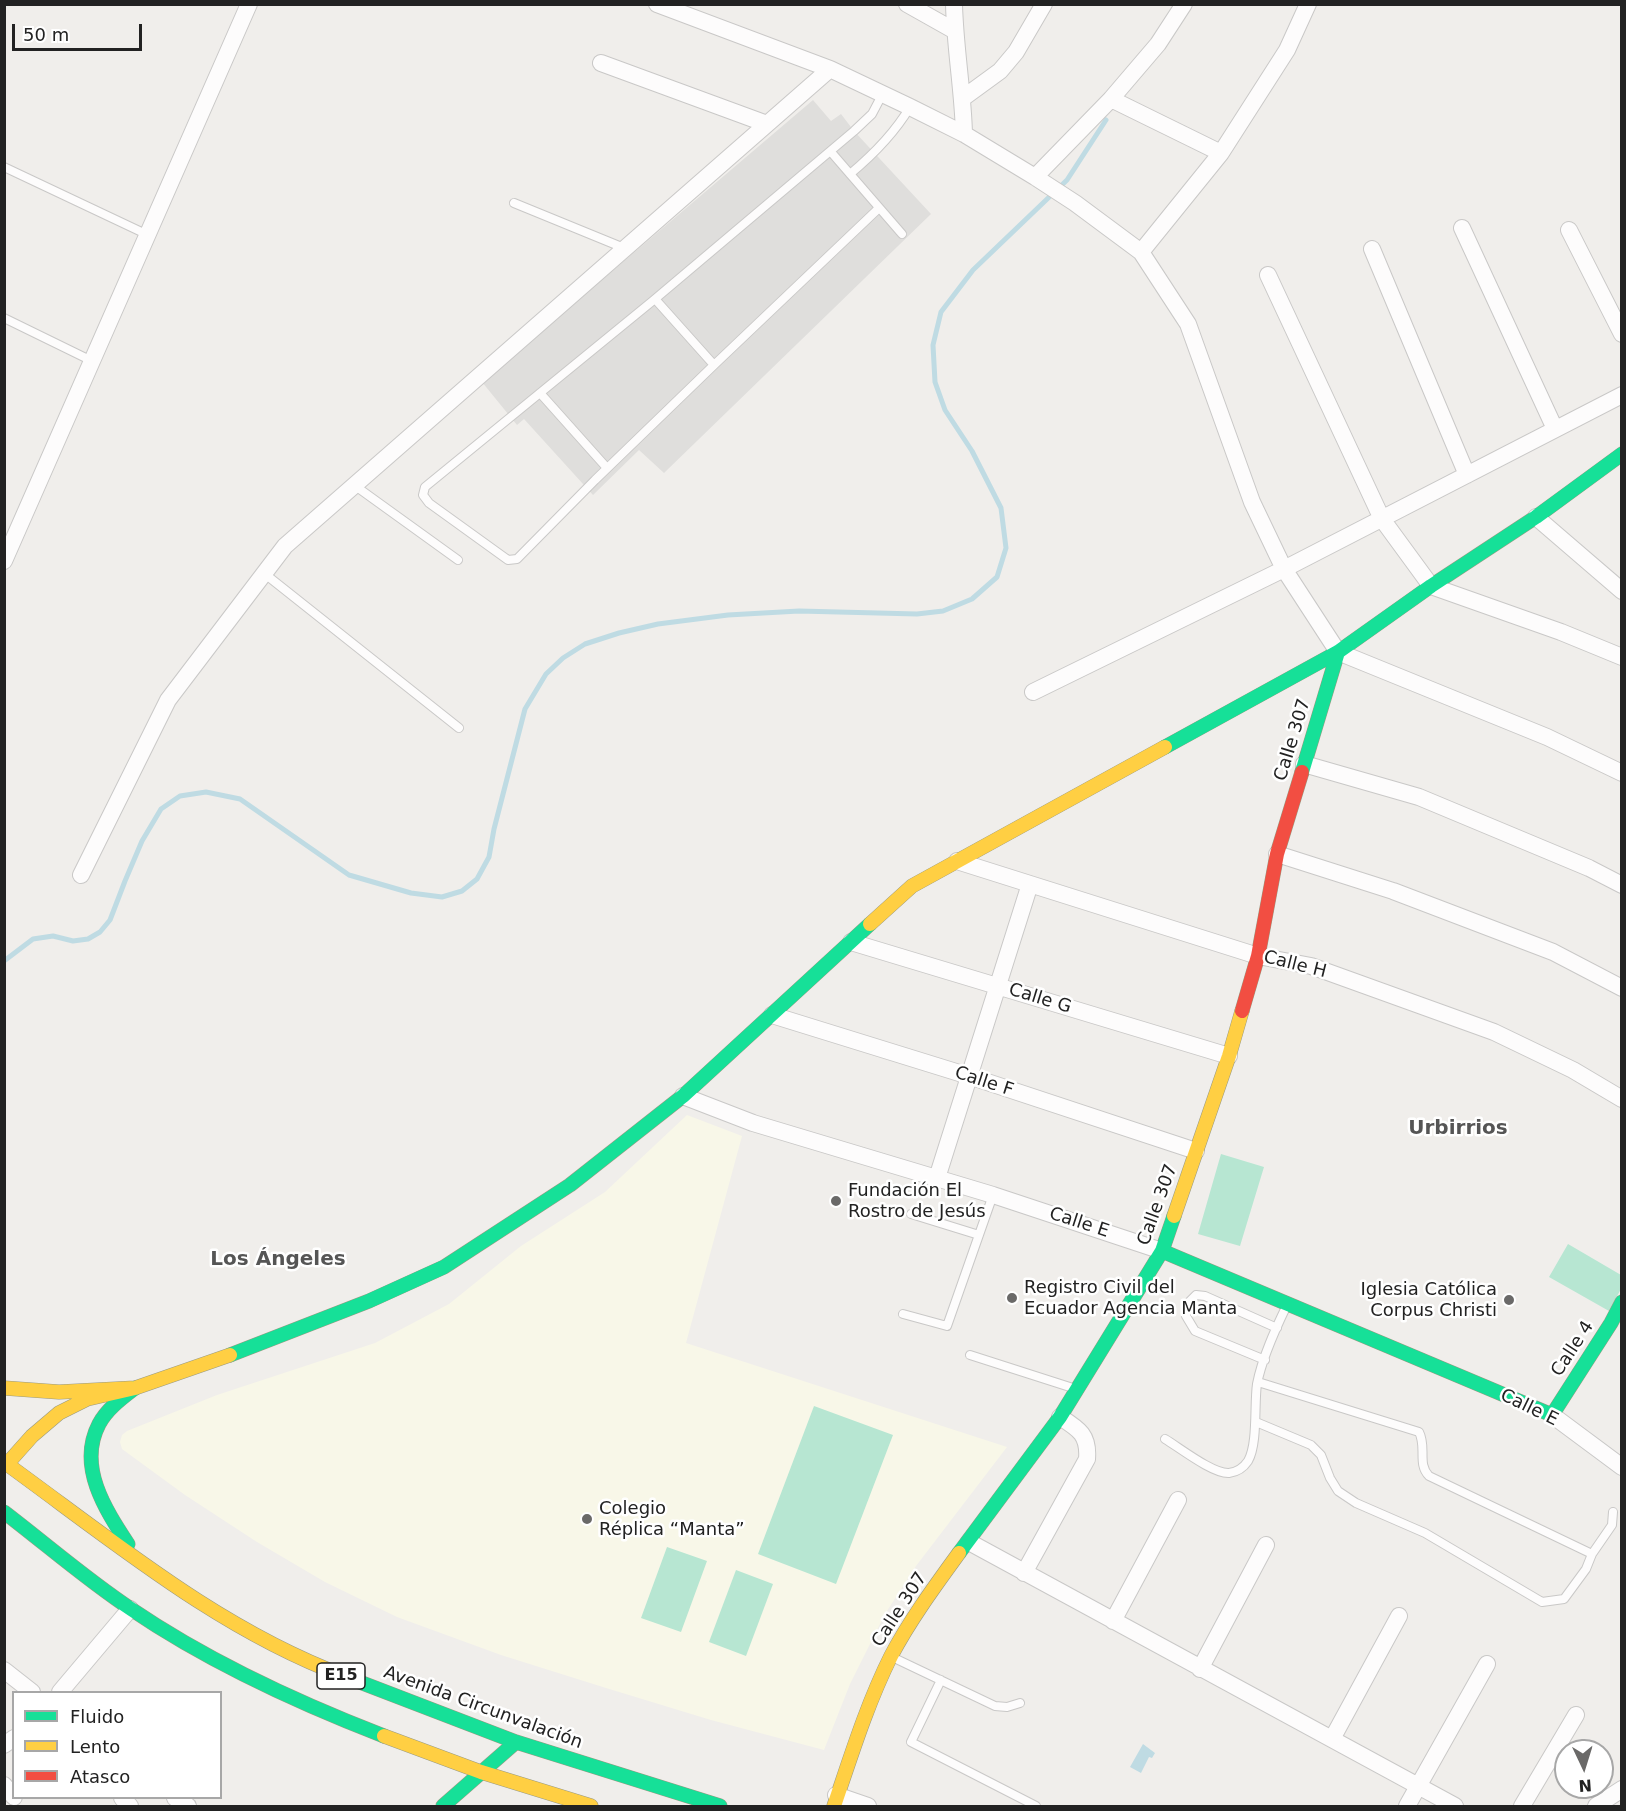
<!DOCTYPE html>
<html>
<head>
<meta charset="utf-8">
<style>
  body { margin:0 }
  #map { position:relative; width:1626px; height:1811px; overflow:hidden; background:#f0eeeb; font-family:"DejaVu Sans",sans-serif }
  canvas { display:block }
  .frame { position:absolute; inset:0; border:6px solid #222; pointer-events:none }
  .legend { position:absolute; left:12px; top:1691px; width:210px; height:108px; box-sizing:border-box; background:#fff; border:2px solid #a7a7a7; margin:0; padding:8px 10px; list-style:none; font-size:18px; color:#222 }
  .legend li { display:flex; align-items:center; gap:12px; height:30px }
  .legend b { width:30px; border:2px solid #a7a7a7 }
  .north { position:absolute; left:1554px; top:1739px; width:60px; height:60px; box-sizing:border-box; background:#fff; border:2px solid #a7a7a7; border-radius:50%; rotate:176deg; font-size:16px; font-weight:700; line-height:24px; text-align:center; color:#222 }
  .north::after { content:''; display:block; margin:auto; width:21px; height:27px; background:#6a6968; clip-path:polygon(50% 0,100% 100%,50% 72%,0 100%) }
  .scale { position:absolute; left:12px; top:24px; width:130px; height:27px; box-sizing:border-box; border:3px solid #222; border-top:0; padding-left:8px; font-size:18px; line-height:21px; white-space:nowrap; color:#222; -webkit-text-stroke:4px #fff; paint-order:stroke }
</style>
</head>
<body>
<div id="map">
<canvas width="1626" height="1811"></canvas>
<div class="frame"></div>
<ul class="legend">
<li><b style="height:8px;background:#16e098"></b>Fluido</li>
<li><b style="height:8px;background:#ffcf43"></b>Lento</li>
<li><b style="height:8px;background:#f24e42"></b>Atasco</li>
</ul>
<div class="north">N</div>
<div class="scale">50 m</div>
</div>
<script>
const g = document.querySelector('canvas').getContext('2d');
g.lineJoin = 'round';
function fill(path, color) { g.fillStyle = color; g.fill(path, 'evenodd'); }
function strokePath(path, color, width, dash) { g.strokeStyle = color; g.lineWidth = width; g.lineCap = dash ? 'butt' : 'round'; g.setLineDash(dash || []); g.stroke(path); }
function write(font, color, halo, rows, align = 'center') {
  g.font = font + ' "DejaVu Sans",sans-serif'; g.lineWidth = 5; g.setLineDash([]); g.textBaseline = 'middle'; g.strokeStyle = halo; g.fillStyle = color; for (const [text, x, y, turn = 0] of rows) {
    g.save(); g.translate(x, y); g.rotate((+turn || 0) * Math.PI / 180); g.textAlign = isNaN(turn) ? turn : align; if (halo) g.strokeText(text, 0, 0); g.fillText(text, 0, 0); g.restore();
  }
}
const residential = new Path2D(`
  M813 100 831 121 841 114 854 131 931 214 664 473 639 450 593 495 524 419 517 425 482 382Z`);
const education = new Path2D(`
  M687 1115 742 1136 686 1343 1007 1447 916 1566 885 1614 850 1684 824 1750 711 1720 606 1688 501 1655 397 1617 325 1582 257 1542 185 1495 122 1449 120 1442 122 1435 127 1431 217 1395 375 1343 449 1304 521 1246 605 1192Z`);
const pitch = new Path2D(`
  M1221 1154 1264 1167 1240 1246 1198 1234Z
  M1568 1244 1621 1275V1289L1609 1311 1549 1277Z
  M814 1406 893 1435 836 1584 758 1554Z
  M667 1547 707 1561 681 1632 641 1618Z
  M736 1570 773 1584 746 1656 709 1642Z`);
const water = new Path2D(`
  M1143 1744 1155 1753 1152 1758 1149 1757 1141 1773 1130 1767Z`);
const stream = new Path2D(`
  M4 961 33 939 53 936 73 941 88 939 100 932 110 920 125 881 142 841 161 809 180 796 206 792 240 799 349 875 411 893 442 897 462 891 477 879 489 857 494 829 525 709 546 674 563 658 585 644 619 633 658 624 728 615 799 611 917 614 943 611 972 599 997 577 1006 548 1001 508 972 451 945 410 935 382 933 345 941 312 973 270 1067 180 1106 120`);
const lane = new Path2D(`
  M831 152 902 234
  M4 167 148 235
  M850 174C874 154 894 134 910 107
  M514 203 624 248
  M878 209 714 365 655 299 854 131 872 114 882 95
  M655 299 425 487 423 495 429 503 508 560 517 559 595 480 714 365
  M4 318 92 361
  M540 393 607 468
  M354 485 458 560
  M265 574 459 728
  M911 1214 979 1235
  M903 1314 947 1326 993 1195
  M970 1355 1076 1389
  M1265 1360 1195 1331 1186 1316 1189 1302 1196 1295 1205 1296 1277 1328
  M1256 1422 1311 1445 1321 1455 1330 1478 1338 1491 1356 1503 1425 1533 1542 1602 1564 1599 1586 1569 1592 1554 1429 1476C1417 1464 1427 1447 1419 1432L1258 1382
  M1165 1439C1180 1448 1213 1474 1229 1473 1237 1472 1244 1467 1248 1461 1258 1444 1254 1404 1257 1384 1262 1358 1275 1330 1286 1307
  M1592 1554 1612 1525 1613 1512
  M892 1657 995 1706 1007 1707 1020 1703
  M941 1680 911 1742 1036 1806`);
const street = new Path2D(`
  M657 4 830 69 910 107 964 134 1035 177 1075 203 1141 252 1188 324 1252 502 1284 569 1338 652 1547 737 1622 773
  M907 4 955 31
  M954 4C955 48 963 91 964 134
  M601 63 767 124
  M963 98 1000 71 1016 52 1044 4
  M1111 99 1221 153
  M1035 177 1111 99 1158 44 1184 4
  M1462 228 1555 429
  M1569 230 1622 334
  M1372 249 1467 475
  M1141 252 1221 153 1287 50 1308 4
  M1268 275 1382 519 1431 586 1561 632 1622 657
  M1536 517 1622 591
  M4 561 249 4
  M1033 692 1284 569 1622 395
  M1304 764 1419 797 1589 868 1622 885
  M1277 854 1393 891 1553 952 1622 988
  M957 861 1258 956 1311 966 1494 1032 1573 1070 1622 1099
  M81 875 168 700 285 546 830 69
  M851 942 1229 1056
  M772 1015 969 1076 1196 1151
  M683 1096 753 1123 993 1195 1162 1251
  M937 1178 1030 884
  M1552 1415 1622 1467
  M969 1542 1455 1806
  M1024 1573 1087 1459C1089 1435 1079 1429 1060 1417
  M1113 1621 1178 1500
  M1200 1669 1266 1545
  M4 1670 32 1692
  M60 1692 130 1609
  M1332 1739 1399 1616
  M4 1745 14 1738
  M4 1785 14 1797
  M836 1795 868 1806
  M122 1798 130 1806
  M175 1798 188 1806
  M1407 1806 1487 1664
  M1522 1806 1576 1715
  M1596 1806 1622 1789`);
const fast = new Path2D(`
  M1165 747 1338 652 1431 586 1536 517 1622 454
  M1302 772 1338 652
  M1162 1251 1552 1415 1611 1323 1622 1302
  M230 1355 369 1301 444 1267 570 1185 683 1096 870 924
  M4 1512C46 1544 87 1580 131 1609 209 1662 296 1702 384 1736
  M128 1544C105 1509 77 1466 99 1424 107 1409 122 1398 135 1388
  M959 1553 1060 1417 1162 1251 1174 1216
  M344 1676 516 1742 720 1806
  M443 1806 516 1742`);
const slow = new Path2D(`
  M870 924 912 886 1165 747
  M1174 1216 1229 1056 1242 1011
  M4 1388 59 1392 135 1388
  M4 1462C112 1540 218 1629 344 1676
  M7 1464 32 1436 59 1413 87 1399 135 1388 230 1355
  M384 1736 481 1772 591 1806
  M834 1806C851 1756 867 1704 891 1656 910 1620 935 1586 959 1553`);
const jam = new Path2D(`
  M1242 1011 1258 956 1277 854 1302 772`);
const markers = [
  [836,1201,6,"#6a6968"],
  [1012,1298,6,"#6a6968"],
  [1509,1300,6,"#6a6968"],
  [587,1519,6,"#6a6968"]
];
const shields = [
  [341,1676,48]
];
const shieldNames = [
  ["E15",341,1676]
];
const streetNames = [
  ["Calle 307",1293,740,-73],
  ["Calle H",1295,965,14],
  ["Calle G",1040,999,17],
  ["Calle F",984,1082,18],
  ["Calle 307",1158,1205,-70],
  ["Calle E",1079,1223,18],
  ["Calle 4",1573,1349,-57],
  ["Calle E",1529,1408,26],
  ["Calle 307",900,1610,-57],
  ["Avenida Circunvalación",483,1708,20]
];
const poiNames = [
  ["Fundación El",848,1191],
  ["Rostro de Jesús",848,1212],
  ["Registro Civil del",1024,1288],
  ["Ecuador Agencia Manta",1024,1309],
  ["Iglesia Católica",1497,1290,"right"],
  ["Corpus Christi",1497,1311,"right"],
  ["Colegio",599,1509],
  ["Réplica “Manta”",599,1530]
];
const neighbourhoodNames = [
  ["Urbirrios",1458,1129],
  ["Los Ángeles",278,1260]
];
fill(residential, '#dfdedc');
fill(education, '#f8f7e8');
fill(pitch, '#b7e6d2');
fill(water, '#bfdbe3');
strokePath(stream, '#bfdbe3', 5);
strokePath(lane, '#c9c8c7', 10);
strokePath(street, '#c9c8c7', 18);
strokePath(fast, '#999a82', 15);
strokePath(slow, '#999a82', 15);
strokePath(jam, '#999a82', 15);
strokePath(lane, '#fdfcfc', 8);
strokePath(street, '#fdfcfc', 16);
strokePath(fast, '#16e098', 14);
strokePath(slow, '#ffcf43', 14);
strokePath(jam, '#f24e42', 14);
for (const [x, y, r, color] of markers) { const dot = new Path2D(); dot.arc(x, y, r, 0, 2 * Math.PI); g.fillStyle = color; g.fill(dot); strokePath(dot, '#fff', 2); }
for (const [x, y, w] of shields) { const box = new Path2D(); box.roundRect(x - w / 2, y - 13, w, 26, 4.5); g.fillStyle = '#fff'; g.fill(box); strokePath(box, '#222', 1.5); }
write('bold 16px', '#222', null, shieldNames);
write('18px', '#222', '#fff', streetNames);
write('18px', '#222', '#fff', poiNames, 'left');
write('bold 20px', '#555', '#fff', neighbourhoodNames);
</script>
</body>
</html>
